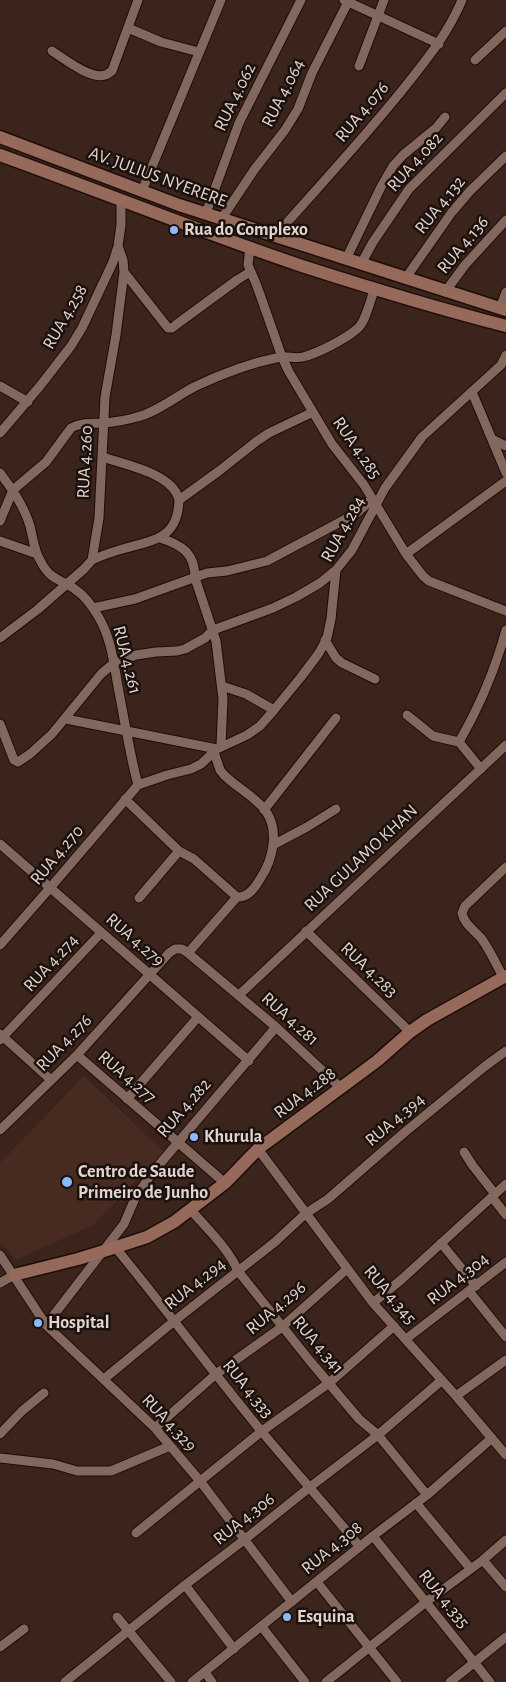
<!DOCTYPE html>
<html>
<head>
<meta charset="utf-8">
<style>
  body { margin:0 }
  canvas { display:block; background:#3a241c }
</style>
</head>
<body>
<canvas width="506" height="1682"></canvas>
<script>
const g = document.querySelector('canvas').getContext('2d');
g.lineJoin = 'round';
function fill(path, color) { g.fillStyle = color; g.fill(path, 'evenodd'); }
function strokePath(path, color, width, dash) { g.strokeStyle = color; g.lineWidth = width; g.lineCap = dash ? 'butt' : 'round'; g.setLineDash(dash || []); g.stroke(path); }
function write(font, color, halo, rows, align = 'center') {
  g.font = font + ' "Alegreya Sans",sans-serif'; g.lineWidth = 5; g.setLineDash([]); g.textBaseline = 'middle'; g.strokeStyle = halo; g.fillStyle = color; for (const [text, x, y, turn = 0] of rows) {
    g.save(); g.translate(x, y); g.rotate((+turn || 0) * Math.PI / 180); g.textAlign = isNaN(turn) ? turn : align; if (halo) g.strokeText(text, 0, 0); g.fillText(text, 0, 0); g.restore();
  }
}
const built = new Path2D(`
  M84 1076 164 1152 93 1225 16 1260 0 1242V1163Z`);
const street = new Path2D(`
  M344 0 439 44
  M128 28 161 42 199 52
  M52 51C63 58 91 80 105 75 107 75 110 72 112 71L138 0
  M475 60 506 31
  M359 66 384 0
  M142 191 221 0
  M206 213 239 123 301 0
  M222 218 254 170 285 130 298 109 312 73 348 2
  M275 236C320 185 366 136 408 83 430 55 448 33 462 0
  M250 247 248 265 257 286 282 357 289 372 332 444 364 485 406 554 423 576 429 581 506 611
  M346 259 381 187 393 166 403 155 436 128 445 117
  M361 264 373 242 409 189 506 93
  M124 272 168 328H172L177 324 237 280 250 272
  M405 279 452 212 470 191 506 156
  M445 292 465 265 506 220
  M500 308 506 292
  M0 386 28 402
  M472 392 506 473
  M0 433 40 386 71 346 82 328 113 262 118 246 121 225V201
  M492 439 506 446
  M103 457C125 465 173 473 179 500
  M0 473C12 489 24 506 30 526 33 538 34 551 41 562 51 581 61 579 76 590 85 596 92 606 98 616 112 639 114 666 119 692 125 723 130 755 138 785
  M0 521 13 490 46 462 71 428C81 422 92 424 104 423 115 422 127 420 137 417 155 413 177 396 194 387 221 374 251 363 280 357 288 356 295 359 303 357 318 353 344 340 357 329 366 322 370 300 375 288
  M160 538C182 545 195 553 195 578L216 641 223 699 221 746
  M0 541 37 554
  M406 554 506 481
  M92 560C103 555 115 551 126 548 156 540 178 537 179 500L219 471 257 441 269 433 313 412
  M93 608 135 599 207 573 227 571 267 561 357 513 372 499
  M0 638 37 610 84 569 92 560 99 518 105 397 116 335 124 272 123 260 118 246
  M325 640 336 658 342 663 375 679
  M222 686 246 694 274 710
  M407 715 433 736 459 742 481 769
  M66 719 217 749
  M0 724 14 760 18 762 30 754 52 734 101 674 114 663 136 655 156 652 177 651 185 649 205 638 213 630 273 608 296 597 320 583 336 570
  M459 742C480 706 495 670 506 630
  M125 799 179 851 194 859 237 897
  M264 810 336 718
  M0 844 249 1061
  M273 845 307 827 336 809
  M139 898 179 851
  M306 931 410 1032
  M0 945 50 888 138 785 167 775 191 769 201 764 217 749 247 735 260 726 274 710 301 677 319 653 327 638 331 619 336 570 352 550 385 488 422 437 501 365 506 355
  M188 953 237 897C248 898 255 888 260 879 273 860 280 830 265 810 254 796 236 787 224 775L220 770 214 752
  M503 977C496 964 490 950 481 938 474 930 464 924 462 913L465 906 506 867
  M239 995 506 745
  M0 1034 51 1080
  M0 1040 101 933
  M77 1055 225 1183
  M127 1099 198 1017
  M0 1130 77 1055 169 953 175 949H182L188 953 276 1027 341 1088
  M258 1149 373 1303 456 1396 506 1455
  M464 1152 473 1166 495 1194
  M492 1197 506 1215
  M191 1210C207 1229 228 1248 238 1271L310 1361 359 1419 378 1435 427 1495
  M441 1243 476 1286
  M115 1247C165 1308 212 1371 262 1432 294 1470 328 1508 360 1547
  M0 1255 46 1325 155 1428 200 1481 292 1602
  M0 1283 14 1275
  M469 1291 506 1337
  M373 1303 402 1279 506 1184
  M46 1325 124 1224 136 1196 153 1172 276 1027
  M406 1339 506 1262
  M104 1379 173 1322 275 1242 305 1214 328 1199 405 1132 484 1067 506 1051
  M456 1396 506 1360
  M155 1428 216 1374 282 1327 347 1269
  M0 1434 22 1411 44 1393
  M0 1458 53 1464 77 1471H111L170 1446
  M416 1503 470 1568
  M136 1533 262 1431 329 1383 394 1326
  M373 1536 490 1682
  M483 1560 506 1587
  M317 1582 397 1682
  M185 1585 234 1649
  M117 1617 171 1682
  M262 1627 305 1682
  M0 1647 24 1629
  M205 1672 212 1682
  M65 1682 185 1585 244 1540 310 1487 378 1435 442 1380
  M192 1682 373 1536 427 1495 492 1438
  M326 1682 426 1602 483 1560 506 1540
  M450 1682 506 1637`);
const secondary = new Path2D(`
  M0 137 179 205 506 310
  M0 155C100 191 198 231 299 265 367 287 436 308 506 326
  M14 1275 78 1259 104 1251 147 1237 174 1222 225 1183 258 1149 377 1061 410 1032 427 1020 506 976`);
const markers = [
  [174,230,5,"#8cb9fc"],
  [194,1137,5,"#8cb9fc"],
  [67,1182,6,"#8cb9fc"],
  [38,1323,5,"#8cb9fc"],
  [287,1617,5,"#8cb9fc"]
];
const streetNames = [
  ["RUA 4.064",283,93,-63],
  ["RUA 4.062",235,97,-64],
  ["RUA 4.076",362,112,-50],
  ["RUA 4.082",415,162,-48],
  ["AV. JULIUS NYERERE",158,177,20],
  ["RUA 4.132",440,205,-51],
  ["RUA 4.136",463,245,-50],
  ["RUA 4.258",65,317,-60],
  ["RUA 4.285",357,448,55],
  ["RUA 4.260",85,462,-87],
  ["RUA 4.284",343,529,-61],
  ["RUA 4.261",127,660,76],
  ["RUA 4.270",57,855,-50],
  ["RUA GULAMO KHAN",361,858,-43],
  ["RUA 4.279",135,940,41],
  ["RUA 4.274",51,963,-47],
  ["RUA 4.283",369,970,44],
  ["RUA 4.281",290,1019,42],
  ["RUA 4.276",64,1043,-46],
  ["RUA 4.277",127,1077,41],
  ["RUA 4.288",305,1093,-37],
  ["RUA 4.282",184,1108,-49],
  ["RUA 4.394",395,1120,-40],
  ["RUA 4.304",458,1279,-38],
  ["RUA 4.294",195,1284,-38],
  ["RUA 4.345",390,1295,50],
  ["RUA 4.296",276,1308,-40],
  ["RUA 4.341",318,1345,50],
  ["RUA 4.333",248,1389,51],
  ["RUA 4.329",169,1423,47],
  ["RUA 4.306",244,1519,-38],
  ["RUA 4.308",332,1548,-39],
  ["RUA 4.335",444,1599,51]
];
const poiNames = [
  ["Rua do Complexo",184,230],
  ["Khurula",204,1137],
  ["Centro de Saude",78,1172],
  ["Primeiro de Junho",78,1193],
  ["Hospital",48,1323],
  ["Esquina",297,1617]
];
fill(built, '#472b21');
strokePath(street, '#200c06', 11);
strokePath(secondary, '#200c06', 15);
strokePath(street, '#82685e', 9);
strokePath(secondary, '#956a5b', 12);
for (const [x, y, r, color] of markers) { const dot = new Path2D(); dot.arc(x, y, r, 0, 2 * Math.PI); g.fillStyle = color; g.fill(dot); strokePath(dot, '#1a100c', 2); }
write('18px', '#e3d4cf', '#1a100c', streetNames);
write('bold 18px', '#e3d4cf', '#1a100c', poiNames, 'left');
</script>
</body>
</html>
